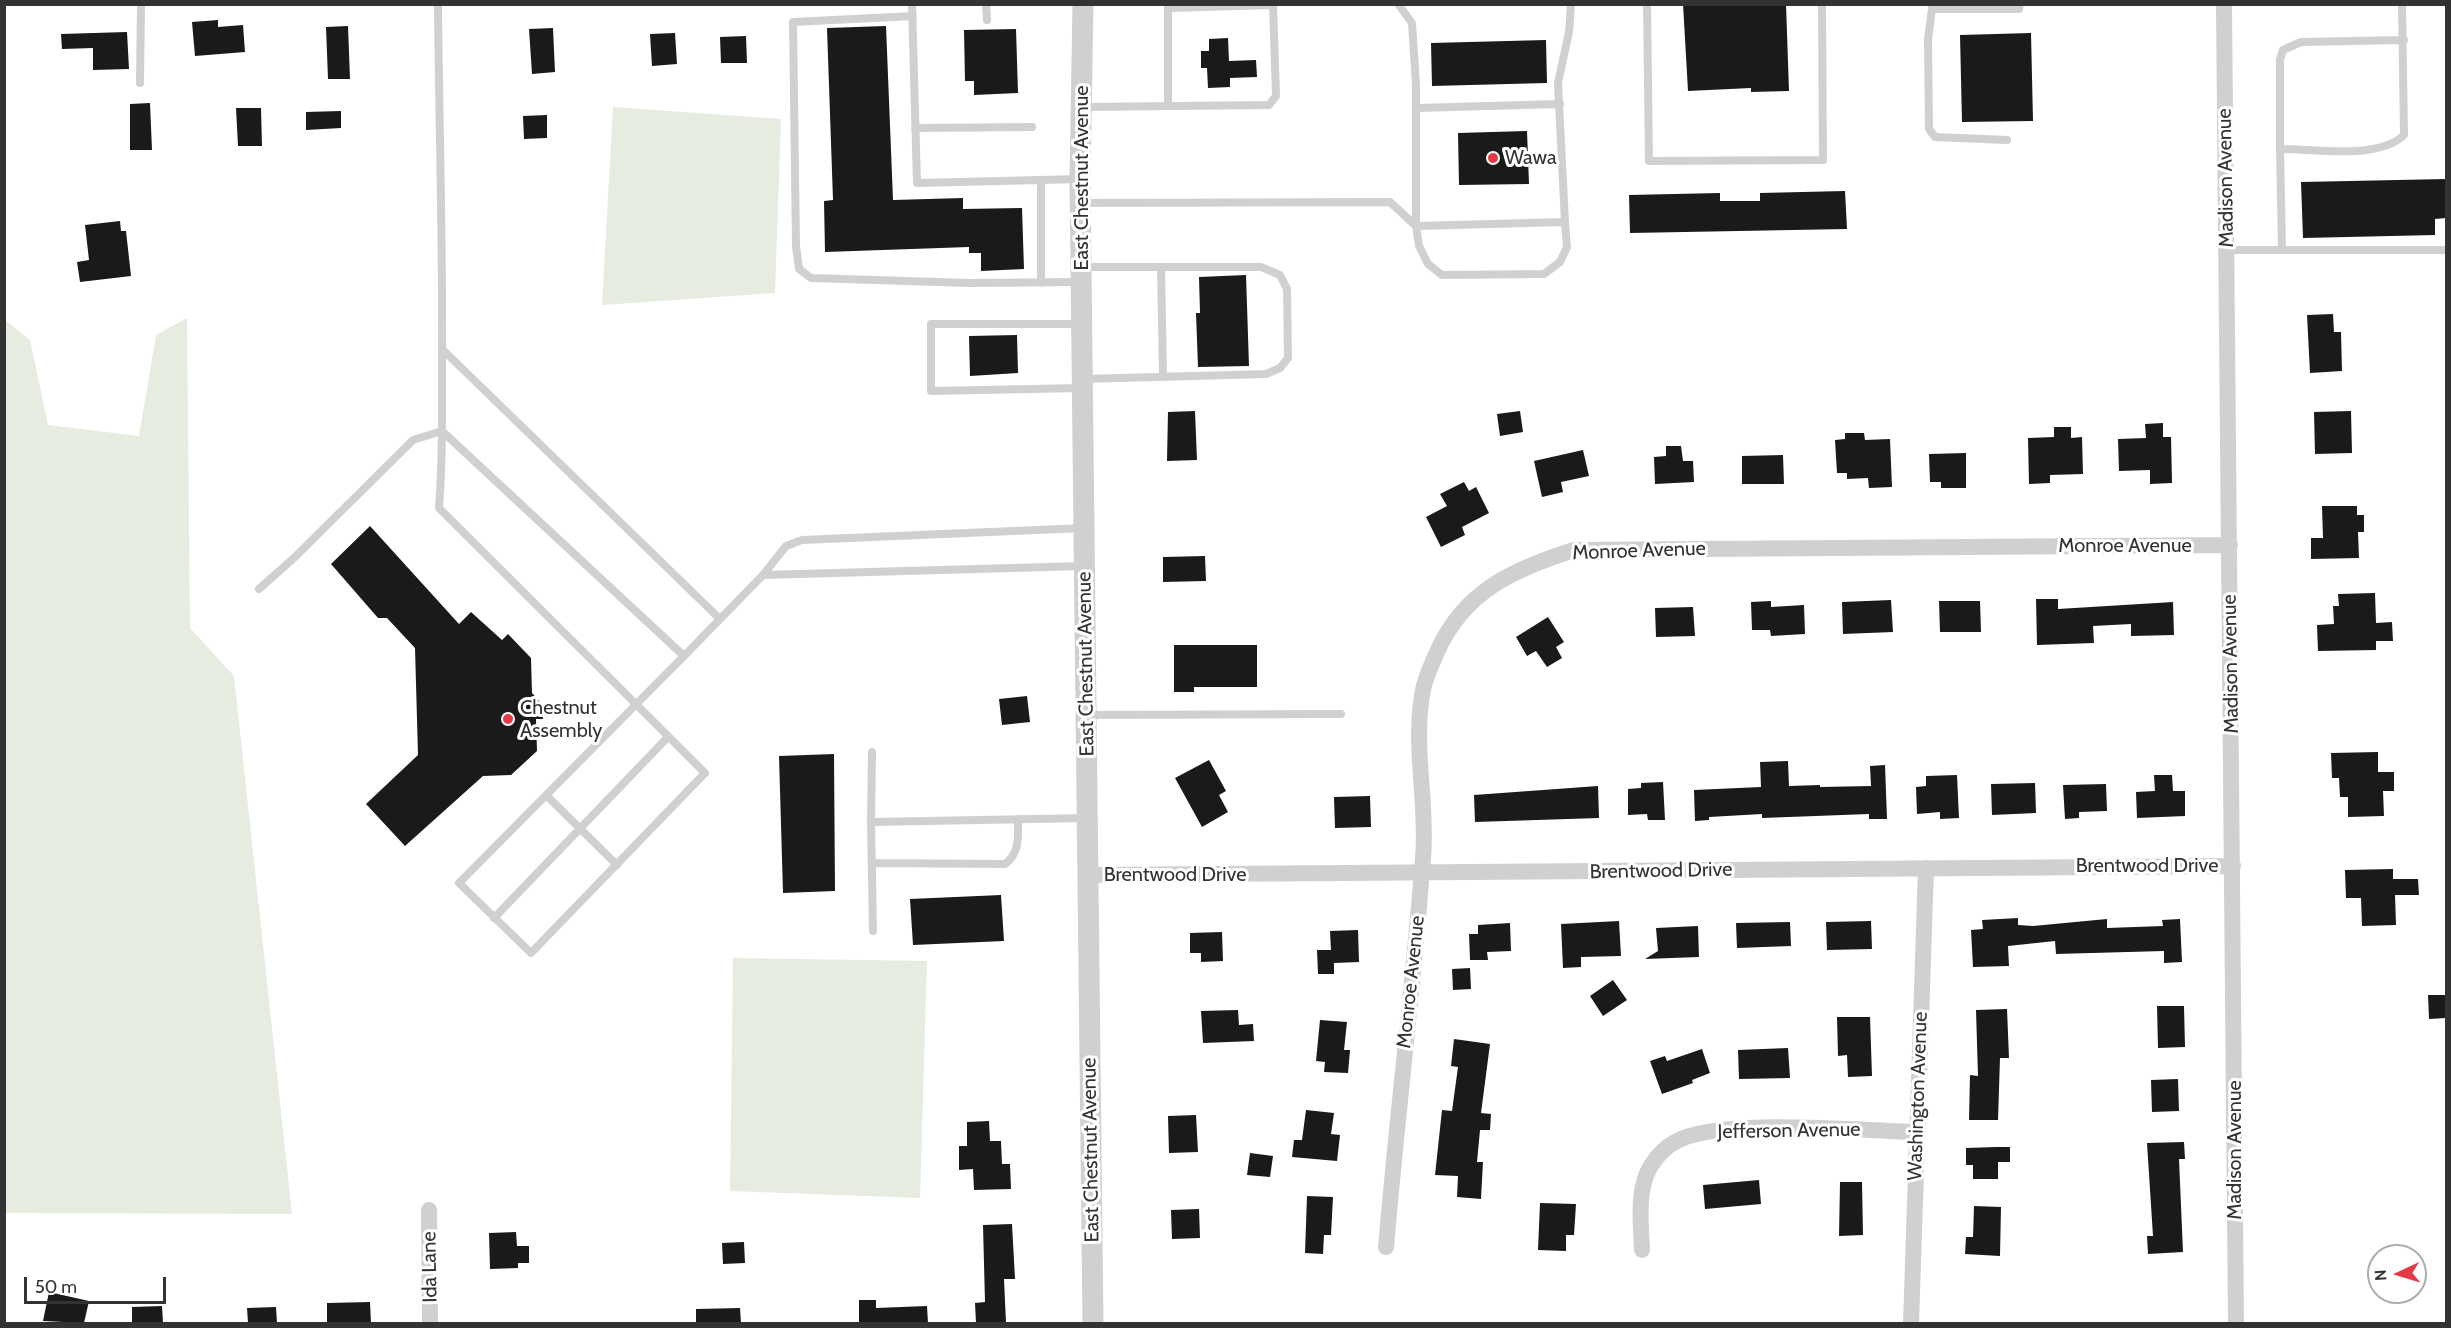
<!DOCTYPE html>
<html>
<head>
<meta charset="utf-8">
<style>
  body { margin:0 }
  #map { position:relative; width:2451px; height:1328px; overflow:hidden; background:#fff; font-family:Cabin,sans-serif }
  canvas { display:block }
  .frame { position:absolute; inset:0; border:6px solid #333; pointer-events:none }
  .north { position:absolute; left:2367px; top:1244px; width:60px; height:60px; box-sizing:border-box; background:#fff; border:2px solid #adadad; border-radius:50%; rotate:266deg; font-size:16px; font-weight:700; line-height:24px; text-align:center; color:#333 }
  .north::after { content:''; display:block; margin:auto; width:21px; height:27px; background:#e63946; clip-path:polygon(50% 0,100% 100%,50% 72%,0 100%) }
  .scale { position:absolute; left:24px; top:1277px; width:142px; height:27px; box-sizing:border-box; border:3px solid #333; border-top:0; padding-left:8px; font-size:18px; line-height:21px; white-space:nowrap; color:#333; -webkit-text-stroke:4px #fff; paint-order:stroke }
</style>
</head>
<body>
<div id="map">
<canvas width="2451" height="1328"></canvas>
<div class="frame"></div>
<div class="north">N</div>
<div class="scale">50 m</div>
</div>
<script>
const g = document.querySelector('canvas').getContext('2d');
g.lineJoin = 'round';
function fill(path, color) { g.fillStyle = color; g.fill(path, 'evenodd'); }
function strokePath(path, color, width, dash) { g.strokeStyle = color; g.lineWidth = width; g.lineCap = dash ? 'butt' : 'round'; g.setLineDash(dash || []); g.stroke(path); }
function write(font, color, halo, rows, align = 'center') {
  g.font = font + ' Cabin,sans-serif'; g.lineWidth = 6; g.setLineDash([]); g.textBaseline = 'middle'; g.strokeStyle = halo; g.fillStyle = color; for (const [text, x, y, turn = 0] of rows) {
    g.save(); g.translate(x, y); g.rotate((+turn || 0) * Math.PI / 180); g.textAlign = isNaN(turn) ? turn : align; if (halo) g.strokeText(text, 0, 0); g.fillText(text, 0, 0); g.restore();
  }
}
const green = new Path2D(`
  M613 107 781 119 775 293 602 305Z
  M187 318 190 628 234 676 292 1214 5 1213V320L30 340 48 425 139 436 156 335Z
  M733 958 927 961 920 1198 730 1191Z`);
const building = new Path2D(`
  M1683 4H1786L1789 91 1751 92V88L1688 91Z
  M218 20V27L243 25 245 52 195 56 192 22Z
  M348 26 350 79H328L326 27Z
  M886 26 893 200 963 198V209L1022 208 1024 269 981 271V253H969V247L825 252 824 201 833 200 827 28Z
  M553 28 555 72 532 74 529 29Z
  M1016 29 1018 93 974 95V81H965L964 30Z
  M127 32 129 69 93 70V48L62 49 61 34Z
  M675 33 677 64 652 66 650 34Z
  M2031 33 2033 121 1962 122 1960 35Z
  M746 36 747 63H721L720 37Z
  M1228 38 1229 61 1256 60 1257 77 1230 78V87L1208 88 1207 68H1201V51H1209V39Z
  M1546 40 1547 83 1432 86 1431 43Z
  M150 103 152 150H130V104Z
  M236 108H261L262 146H238Z
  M341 111V128L306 130V112Z
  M547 115V138L524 139 523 116Z
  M1527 131 1529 184 1459 185 1458 133Z
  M2446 179V218L2435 219V235L2303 238 2301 182Z
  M1845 191 1847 229 1630 233 1629 195 1720 193V201H1760V193Z
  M120 221 121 231H126L131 276 80 282 77 262 89 260 85 225Z
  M1246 275 1249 366 1198 367 1196 313H1200L1199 277Z
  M2333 314 2334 332H2341L2342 371 2310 373 2307 315Z
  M1017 335 1018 373 970 376 969 336Z
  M1195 411 1197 460 1167 461 1168 412Z
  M1520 411 1523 432 1500 436 1497 414Z
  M2351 411 2352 453 2315 454 2314 412Z
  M2163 423V437H2171L2172 483 2150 484V470L2119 471 2118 439 2146 438 2145 424Z
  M2054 427H2071V438L2082 437 2083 474 2050 475V483L2029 484 2028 438 2054 437Z
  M1845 433H1864L1865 440 1890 439 1892 487 1869 488 1868 478 1847 479V473H1837L1835 440 1845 439Z
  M1666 446H1681L1683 461H1693L1694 482 1655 484 1654 457 1666 456Z
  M1583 450 1589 476 1561 482 1563 492 1542 497 1534 461Z
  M1966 453V488H1941V482H1930L1929 454Z
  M1783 455 1784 484H1742V456Z
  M1464 482 1469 491 1476 487 1489 513 1462 527 1465 535 1441 547 1426 517 1447 506 1440 494Z
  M2322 506H2357V515H2364V532H2358L2359 558 2311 559V538H2323Z
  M370 526 459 624 471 612 502 640 508 634 531 658 532 693 542 704 543 719H536L537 751 511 775 483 776 405 846 366 804 418 755 415 648 387 618H378L331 564Z
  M1205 556 1206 581 1163 582V557Z
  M2375 593 2376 623 2392 622 2393 641H2376V650L2318 651 2317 625 2334 624 2333 606H2339L2338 594Z
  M2036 599H2058V609L2173 602 2174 635 2131 636V624L2093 626 2094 643 2037 645Z
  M1891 600 1893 632 1843 634 1842 602Z
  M1771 601V607L1804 605 1805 634 1771 636 1770 630H1752L1751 602Z
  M1939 601H1980L1981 632H1940Z
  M1693 607 1695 636 1656 637 1655 608Z
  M1548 617 1564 642 1556 647 1562 658 1547 667 1536 651 1527 656 1516 637Z
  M1174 645H1257V687H1194V692H1174Z
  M1027 696 1030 722 1002 725 999 699Z
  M2378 752V772H2394V791H2383L2384 816 2348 817V797H2340L2339 778H2332L2331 753Z
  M834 754 835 891 783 893 779 756Z
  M1209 760 1226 791 1219 795 1228 812 1202 827 1175 778Z
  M1788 761 1789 786 1820 785V787L1871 786 1870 766 1885 765 1887 819H1869V814L1762 818V814L1709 817V820L1695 821 1694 790 1761 787 1760 762Z
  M1957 775 1959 818 1940 819V812L1917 814 1916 787 1926 786V776Z
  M2154 775H2172L2173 791H2185V816L2137 818 2136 792 2155 791Z
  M1663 782 1665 820H1648L1647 814 1628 815V789L1641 788V783Z
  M2035 783 2036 813 1992 815 1991 784Z
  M2106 784 2107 811 2079 812V818L2065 819 2063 785Z
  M1598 786 1599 818 1475 822 1474 795Z
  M1370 796 1371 827 1335 828 1334 797Z
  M2393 869V879H2418L2419 895H2395L2396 925 2362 926 2361 898H2346L2345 870Z
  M1001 895 1004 941 913 945 910 899Z
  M2018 918V925L2033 926 2107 919V928L2163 926 2162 920 2180 919 2182 962 2164 963V951L2056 954 2055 941 2008 946 2009 966 1973 967 1971 930 1983 929 1982 920Z
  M1619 921 1621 956 1581 957V967L1563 968 1561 924Z
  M1871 921 1872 949 1827 950 1826 922Z
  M1790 922 1791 946 1737 948 1736 923Z
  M1510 923 1511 951 1487 952 1488 960H1470L1469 934H1478V925Z
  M1698 926 1699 957 1645 959 1658 951 1656 928Z
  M1358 930 1359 962 1334 963V974H1318L1317 950H1331L1330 931Z
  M1222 932 1223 961 1201 962V953H1190V933Z
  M1470 968 1471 989 1453 990 1452 969Z
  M1613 980 1627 1000 1603 1016 1590 996Z
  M2428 995H2446V1018L2429 1019Z
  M2157 1006H2184L2185 1047 2158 1048Z
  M2007 1009 2009 1058H2000L1998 1120H1969L1970 1075 1978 1076 1976 1010Z
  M1238 1010 1239 1025 1253 1024 1254 1041 1203 1043 1201 1011Z
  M1837 1017H1870L1872 1076 1848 1077 1847 1055 1838 1056Z
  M1320 1020 1347 1022 1344 1050H1350L1348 1073 1324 1072 1325 1062 1316 1061Z
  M1454 1039 1490 1044 1481 1113 1491 1114 1490 1130H1480L1477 1162H1483L1481 1199 1457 1197 1458 1176 1435 1175 1442 1110 1452 1111 1458 1067 1451 1066Z
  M1788 1048 1790 1078 1739 1079 1738 1050Z
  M1702 1049 1710 1073 1692 1080 1693 1083 1662 1094 1650 1061 1665 1056 1667 1061Z
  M2178 1079 2179 1111 2152 1112 2151 1080Z
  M1306 1110 1334 1113 1331 1134 1340 1135 1337 1161 1292 1157 1294 1140H1302Z
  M1196 1115 1198 1152 1169 1153 1168 1116Z
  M989 1121 990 1141H1001L1002 1164H1010L1011 1189 974 1190 973 1169 959 1170V1146H967V1122Z
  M2184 1142 2185 1159H2179L2183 1252 2148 1254 2147 1236H2153L2147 1143Z
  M1996 1147H2010V1162H1998V1179H1973V1165H1966V1148Z
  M1250 1153 1273 1156 1270 1177 1247 1175Z
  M1759 1180 1761 1204 1705 1209 1703 1185Z
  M1840 1182H1862L1863 1235 1839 1236Z
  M1307 1196 1333 1197 1331 1235H1324L1323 1254 1305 1253Z
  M1540 1203 1576 1204 1574 1235H1566V1251L1538 1250Z
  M1974 1206 2001 1207 2000 1256 1965 1254 1966 1237H1973Z
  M1199 1209 1200 1238 1172 1239 1171 1210Z
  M1012 1224 1015 1279H1004L1006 1323H976L975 1303 985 1302 983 1225Z
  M516 1232 517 1246H529V1263H518V1268L490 1269 489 1233Z
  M744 1242 745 1263 723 1264 722 1243Z
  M49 1292 89 1301 84 1323 43 1321Z
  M859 1300H876V1308L927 1306 928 1323H859Z
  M370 1302 371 1323H327V1303Z
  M162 1306 163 1323H132V1307Z
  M276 1307 277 1323H248L247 1308Z
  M740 1308 741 1323H696V1309Z`);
const service = new Path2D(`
  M912 4 917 183 1080 179
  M986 4 987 20
  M1398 4 1412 23 1416 85V226L1419 246 1428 264 1442 275 1544 274 1560 262 1567 247 1565 222
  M1647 4 1649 161 1823 160 1822 4
  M1932 5V9H2019L2020 4
  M1932 9 1928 39 1929 129 1935 137 2007 140
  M913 16 793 22 796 246 799 269 811 278 970 283 1081 282
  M140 83 141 4
  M1082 107 1269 105 1276 96 1273 5 1168 8V106
  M1416 108 1560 104
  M915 128 1032 127
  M2280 149V60L2283 50 2301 42 2404 40
  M1041 182V283
  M1082 203 1390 202 1416 226 1565 222 1558 83 1569 32 1571 4
  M2227 250H2446
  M2282 250 2280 149C2314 149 2379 160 2404 135L2402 4
  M1083 267H1261L1280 275 1287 289 1288 358 1280 368 1266 374 1083 379
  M1161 267 1163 376
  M442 349 720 619
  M1081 388 931 391V324H1082
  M763 575 1083 566
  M259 589 295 557 413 440 442 431 684 656C609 731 534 807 459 883L531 953 705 773 439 508C443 460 442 412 442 363 443 244 439 124 438 4
  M684 656 763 575 786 546 802 540 1084 528
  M1086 715 1341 714
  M546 795 617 865
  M871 822 872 752
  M872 863 1005 864C1020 853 1018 837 1018 819
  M494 918 668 737
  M873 931 871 822 1088 818`);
const minor = new Path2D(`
  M2224 4 2236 1324
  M1089 875 2233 866
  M429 1210 430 1324
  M1386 1247C1397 1118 1413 988 1423 858 1428 803 1412 745 1423 690 1425 678 1432 664 1437 652 1464 591 1514 569 1574 550L2230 545
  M1642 1250C1641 1222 1636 1188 1652 1164 1658 1155 1666 1147 1675 1142 1715 1117 1864 1131 1917 1132
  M1911 1324 1926 868`);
const tertiary = new Path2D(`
  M1083 4 1080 179 1093 1324`);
const markers = [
  [1493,158,6,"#e63946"],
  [508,719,6,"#e63946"]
];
const poiNames = [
  ["Wawa",1505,158],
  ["Chestnut",520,708],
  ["Assembly",520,731]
];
const streetNames = [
  ["East Chestnut Avenue",1082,178,-90],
  ["Madison Avenue",2226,178,-91],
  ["Monroe Avenue",2125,546],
  ["Monroe Avenue",1639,551,-2],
  ["East Chestnut Avenue",1086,664,-91],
  ["Madison Avenue",2231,664,-91],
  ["Brentwood Drive",2147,866],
  ["Brentwood Drive",1661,871,-1],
  ["Brentwood Drive",1175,875],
  ["Monroe Avenue",1411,982,-84],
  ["Washington Avenue",1918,1096,-88],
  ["Jefferson Avenue",1789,1131,-1],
  ["East Chestnut Avenue",1091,1150,-91],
  ["Madison Avenue",2235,1150,-90],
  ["Ida Lane",430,1267,-91]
];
fill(green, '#e6ecdf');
fill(building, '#1a1a1a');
strokePath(service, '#d0d0d0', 8);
strokePath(minor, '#d0d0d0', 16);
strokePath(tertiary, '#d0d0d0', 21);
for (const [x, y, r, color] of markers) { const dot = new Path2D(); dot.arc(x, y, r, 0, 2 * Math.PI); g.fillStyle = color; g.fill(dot); strokePath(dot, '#fff', 2); }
write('20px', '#333', '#fff', poiNames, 'left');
write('20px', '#333', '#fff', streetNames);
</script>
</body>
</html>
